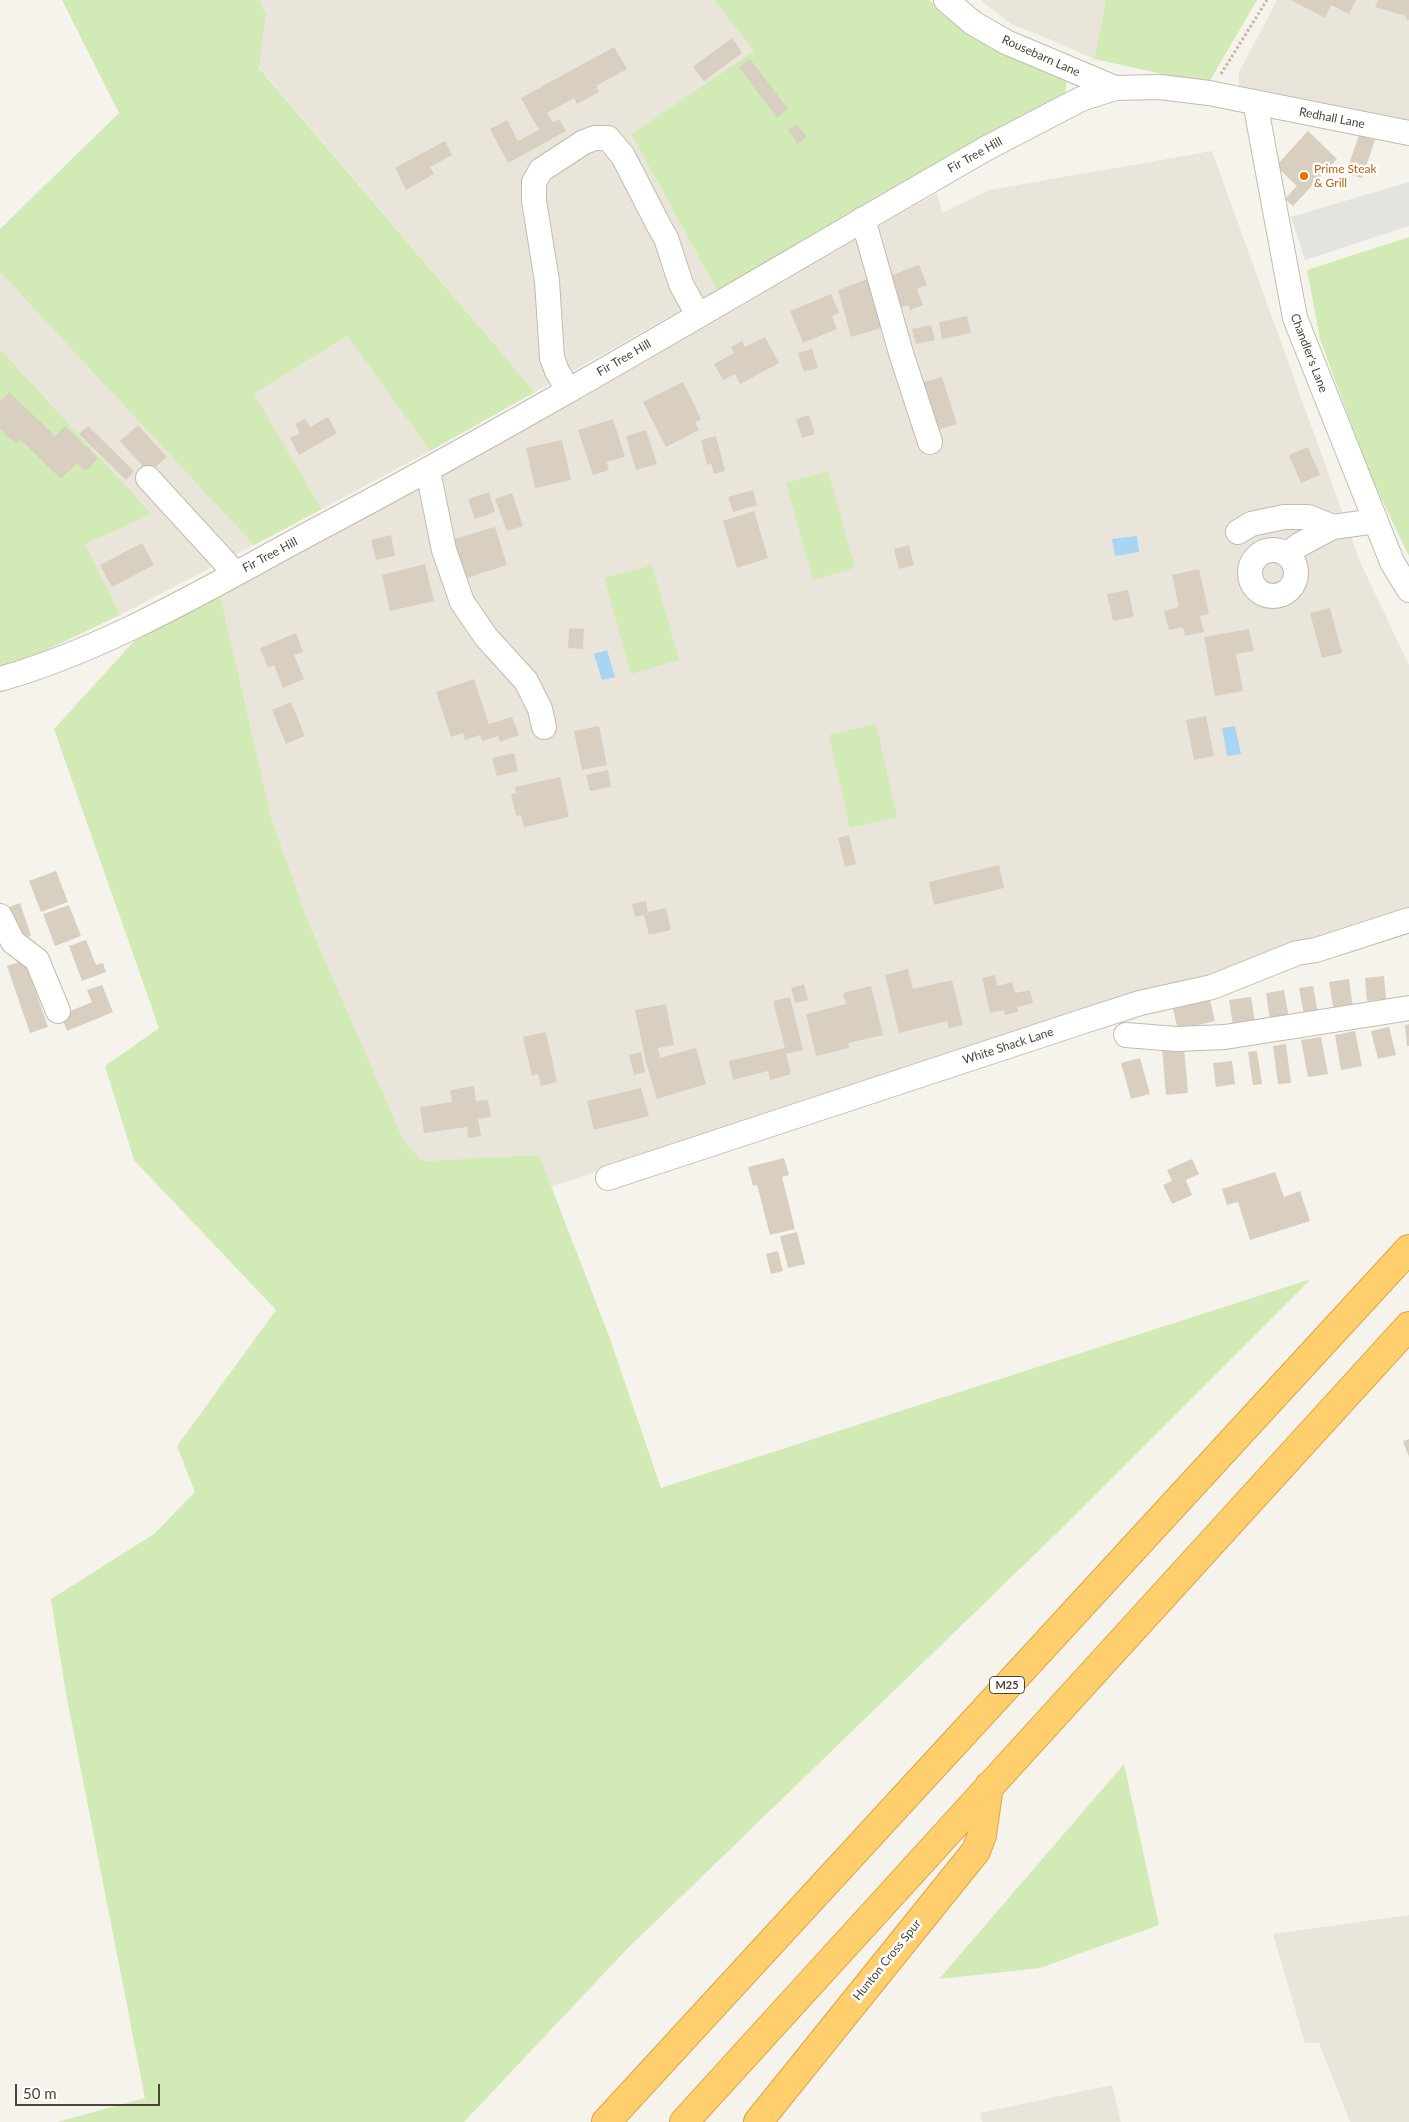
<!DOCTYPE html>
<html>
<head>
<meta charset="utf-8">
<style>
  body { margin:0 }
  #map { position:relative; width:1409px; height:2122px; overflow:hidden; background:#f6f3ec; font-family:Lato,sans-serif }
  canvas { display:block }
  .scale { position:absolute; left:15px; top:2084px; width:145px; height:22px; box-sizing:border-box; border:2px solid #4b4439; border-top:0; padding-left:6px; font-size:15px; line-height:18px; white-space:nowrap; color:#4b4439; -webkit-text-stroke:4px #fff; paint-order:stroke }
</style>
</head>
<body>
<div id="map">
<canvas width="1409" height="2122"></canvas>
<div class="scale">50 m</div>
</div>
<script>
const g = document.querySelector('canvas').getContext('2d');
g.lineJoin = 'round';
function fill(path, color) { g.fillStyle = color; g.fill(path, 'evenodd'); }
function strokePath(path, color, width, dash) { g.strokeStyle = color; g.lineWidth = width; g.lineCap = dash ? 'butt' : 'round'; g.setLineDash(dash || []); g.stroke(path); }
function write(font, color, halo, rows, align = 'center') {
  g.font = font + ' Lato,sans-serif'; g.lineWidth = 5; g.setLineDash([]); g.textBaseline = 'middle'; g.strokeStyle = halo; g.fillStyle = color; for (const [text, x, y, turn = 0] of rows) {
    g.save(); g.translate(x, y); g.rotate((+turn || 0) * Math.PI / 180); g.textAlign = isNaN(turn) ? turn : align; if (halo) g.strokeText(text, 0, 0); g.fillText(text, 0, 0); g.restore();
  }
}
const residential = new Path2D(`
  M259 0H714L754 51 631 134 717 290 535 392 259 67 266 14Z
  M980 0H1106L1094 59 1054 41 1011 24Z
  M1277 0H1409V124L1239 93V72Z
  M1212 151 1361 564 1409 665V921L918 1064 795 1103 551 1187 539 1155 422 1161 404 1141 307 919 271 817 220 594 937 193 942 213 989 190Z
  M0 272 165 448 254 545 120 615 84 544 152 514 0 349Z
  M349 336 430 451 322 509 254 394Z
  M1409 1915V2122H1350L1319 2043H1305L1273 1934Z
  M1112 2085 1121 2122H982L980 2113Z`);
const green = new Path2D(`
  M62 0H259L266 14 259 68 535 392 430 451 348 336 254 394 322 509 254 545 0 272V229L119 113Z
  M714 0H929L992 48 1067 79 1064 99 717 290 631 134 754 51Z
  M1106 0H1257L1208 84 1094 59Z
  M1409 237V556L1370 475 1320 339 1307 270Z
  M0 349 152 514 85 544 120 615 40 653 0 667Z
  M828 471 855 568 813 580 786 483Z
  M652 565 679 660 631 674 604 578Z
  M220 594 271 817 307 919 404 1141 422 1161 539 1155 609 1336 661 1488 1311 1279 1059 1531 626 1950 464 2122H57L145 2098 65 1688 51 1599 154 1534 195 1492 177 1446 276 1310 134 1160 105 1066 159 1028 54 729 137 638Z
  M876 724 897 817 850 828 829 735Z
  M1124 1764 1159 1925 1040 1968 939 1979Z`);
const parking = new Path2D(`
  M1409 182V226L1305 260 1291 217Z`);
const water = new Path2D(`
  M1137 536 1139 552 1115 556 1112 539Z
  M607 650 615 677 602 680 594 654Z
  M1235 726 1241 754 1227 756 1222 728Z`);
const building = new Path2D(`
  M1291 0H1356L1349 14 1331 5 1325 18Z
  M1378 0H1409V20L1406 19V16L1375 7Z
  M732 38 742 53 704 81 693 67Z
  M614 47 627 69 596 86 599 92 577 104 574 98 547 113 553 122 559 119 566 131 508 163 490 129 507 120 518 141 539 130 521 98Z
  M750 59 788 109 777 118 739 67Z
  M797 124 807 137 798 144 788 130Z
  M1308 131 1337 159 1293 206 1285 199 1297 186 1276 166Z
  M1359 135 1375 140 1362 178 1346 173Z
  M445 141 452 155 430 167 434 174 406 190 395 168Z
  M919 265 927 285 917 289 923 305 910 310 908 305 895 310 884 278Z
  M870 278 884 327 851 337 838 290Z
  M831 294 839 313 832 316 837 329 803 343 790 311Z
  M967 316 971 333 942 339 939 322Z
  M931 325 935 340 916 344 912 329Z
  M765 337 779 363 740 384 735 374 723 380 714 364 734 353 731 347 742 341 745 347Z
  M812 349 818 368 804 372 798 353Z
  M942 377 957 424 931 432 917 384Z
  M683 382 701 419 695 422 699 430 666 447 643 402Z
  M9 392 55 436 65 426 98 458 86 471 77 463 61 479 20 439 16 444 0 429V402Z
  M809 415 815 434 802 438 796 419Z
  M328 417 337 433 299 455 290 438 300 433 295 424 305 419 310 427Z
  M613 419 625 457 606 462 609 470 593 475 578 430Z
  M138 425 167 457 149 473 120 441Z
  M88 426 134 471 126 480 79 434Z
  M646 430 657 464 636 470 626 436Z
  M716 436 725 471 714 474 711 463 707 465 701 440Z
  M562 440 571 480 535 488 526 448Z
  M1308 447 1320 475 1301 483 1289 455Z
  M753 490 757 505 733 512 728 497Z
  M489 492 495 512 475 519 468 499Z
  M512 493 523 526 507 531 495 499Z
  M754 511 768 558 737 568 723 521Z
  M495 527 507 565 463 579 451 540Z
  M391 535 395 556 376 560 371 540Z
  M142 543 154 565 112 587 100 565Z
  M909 545 914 565 899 569 894 549Z
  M425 564 434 601 390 611 382 575Z
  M1199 569 1209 614 1200 616 1204 632 1185 636 1183 627 1169 630 1164 611 1179 607 1172 575Z
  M1128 590 1134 617 1113 621 1107 594Z
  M1330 608 1342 653 1322 658 1310 613Z
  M569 628 584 629 583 649 568 648Z
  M1249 629 1254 651 1236 654 1243 691 1215 696 1204 637Z
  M296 633 303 652 294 655 304 679 283 688 274 665 268 668 260 648Z
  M474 679 489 724 512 717 519 735 500 742 498 736 482 741 480 735 465 740 463 733 451 737 436 692Z
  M291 702 305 736 286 744 272 710Z
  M1206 716 1214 756 1194 760 1186 720Z
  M599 726 607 765 582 770 574 731Z
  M514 753 518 771 497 776 492 758Z
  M608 770 611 787 590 791 586 775Z
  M560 777 569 817 524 827 521 815 516 816 511 794 516 793 515 787Z
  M849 835 856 864 845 867 838 838Z
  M999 865 1004 888 934 905 929 882Z
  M56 871 68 902 41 912 29 881Z
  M646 901 648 912 666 908 671 930 649 935 644 915 635 917 632 904Z
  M20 903 31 936 19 940 7 908Z
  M69 905 81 936 55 946 43 914Z
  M86 940 96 965 103 963 106 972 82 981 69 946Z
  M25 960 48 1027 30 1033 7 966Z
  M908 969 913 989 952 980 963 1025 949 1028 947 1021 899 1033 885 975Z
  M995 975 997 986 1012 982 1015 993 1030 990 1033 1003 1017 1007 1018 1012 1005 1015 1004 1010 990 1013 982 978Z
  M1384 976 1386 999 1367 1001 1365 978Z
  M1349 979 1353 1008 1334 1012 1329 982Z
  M804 984 808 1000 795 1003 791 988Z
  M102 985 113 1012 67 1031 61 1015 92 1002 87 990Z
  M871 986 883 1035 848 1043 849 1048 816 1056 806 1014 846 1004 843 993Z
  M1313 986 1318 1013 1304 1015 1299 988Z
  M1284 990 1289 1018 1270 1021 1266 993Z
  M790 997 803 1050 786 1054 791 1074 770 1080 768 1071 733 1080 729 1061 785 1048 773 1001Z
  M1251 997 1255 1022 1233 1026 1229 1000Z
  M1210 1000 1215 1021 1178 1030 1173 1009Z
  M666 1004 674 1045 658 1048 660 1058 696 1048 706 1084 657 1099 646 1062 635 1010Z
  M1409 1024V1046H1407L1405 1025Z
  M1389 1027 1396 1055 1378 1059 1371 1031Z
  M1355 1031 1362 1066 1341 1070 1335 1035Z
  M546 1032 557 1082 541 1086 538 1074 532 1076 523 1037Z
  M1321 1037 1328 1074 1308 1077 1301 1040Z
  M1286 1044 1291 1083 1278 1084 1273 1046Z
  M1184 1047 1188 1093 1166 1095 1162 1049Z
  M1257 1051 1262 1084 1253 1085 1248 1052Z
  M641 1052 645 1072 634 1075 629 1055Z
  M1140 1058 1150 1094 1131 1099 1121 1063Z
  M1232 1061 1235 1084 1216 1087 1213 1063Z
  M474 1086 476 1101 488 1100 491 1117 478 1119 481 1136 468 1138 467 1127 424 1133 420 1107 452 1102 450 1090Z
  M641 1088 649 1116 594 1130 587 1101Z
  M784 1158 789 1175 782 1177 795 1229 770 1235 757 1185 753 1186 748 1167Z
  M1192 1159 1199 1174 1186 1180 1192 1195 1172 1204 1163 1185 1172 1181 1167 1170Z
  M1275 1172 1284 1197 1300 1191 1310 1221 1250 1240 1238 1202 1227 1205 1222 1189Z
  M797 1232 805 1264 788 1268 780 1236Z
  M778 1251 783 1271 771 1274 766 1254Z
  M1409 1439V1457L1403 1441Z`);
const path = new Path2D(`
  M1221 74 1267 0`);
const minor = new Path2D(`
  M946 0 973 23 1006 42 1115 88
  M1255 102 1295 318 1392 562 1409 590
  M863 219 901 353 930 442
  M568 390 557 371 552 358 547 281 534 201V182L541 170 584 142 595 138H608L623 156 659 226 666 238 681 284 698 315
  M428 471 444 550 462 602 486 637 526 681 540 709 544 727
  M148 478 235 573
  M1238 532 1251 524 1284 517H1308L1333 527 1376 521
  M1250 573a23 23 0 1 1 46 0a23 23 0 1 1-46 0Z
  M1287 555 1299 545 1333 527
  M0 679C110 648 215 584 316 530 543 410 764 276 987 148L1081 99 1115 88 1160 87 1209 93 1409 133
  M0 916 13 942 37 960 58 1011
  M1126 1035 1176 1039 1225 1037 1409 1008
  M608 1178 1084 1021 1140 1003 1212 987 1297 953 1316 950 1409 920`);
const highway = new Path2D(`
  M606 2122 1409 1249
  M684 2122 1409 1326
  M758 2122 976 1851 982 1835 989 1786`);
const markers = [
  [1304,176,5,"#e8710a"]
];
const shields = [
  [1007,1685,35]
];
const shieldNames = [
  ["M25",1007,1685]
];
const streetNames = [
  ["Rousebarn Lane",1041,56,24],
  ["Redhall Lane",1332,118,11],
  ["Fir Tree Hill",975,155,-29],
  ["Chandler's Lane",1309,353,69],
  ["Fir Tree Hill",624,358,-30],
  ["Fir Tree Hill",270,555,-28],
  ["White Shack Lane",1008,1046,-18],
  ["Hunton Cross Spur",887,1960,-51]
];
const foodNames = [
  ["Prime Steak",1314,169],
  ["& Grill",1314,183]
];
fill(residential, '#eae5da');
fill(green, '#d2eab5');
fill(parking, '#e5e3e0');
fill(water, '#a9d4f2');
fill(building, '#d8cfc1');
strokePath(minor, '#c2bbae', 26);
strokePath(highway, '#e0a43c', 30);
strokePath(path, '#c4b79f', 3, [2.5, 2.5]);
strokePath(minor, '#fff', 24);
strokePath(highway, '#ffcf6e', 28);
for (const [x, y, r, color] of markers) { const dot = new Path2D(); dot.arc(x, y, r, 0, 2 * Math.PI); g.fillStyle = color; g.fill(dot); strokePath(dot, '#fff', 2); }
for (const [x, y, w] of shields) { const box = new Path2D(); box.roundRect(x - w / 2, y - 8.5, w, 17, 4); g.fillStyle = '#fff'; g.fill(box); strokePath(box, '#4b4439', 1); }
write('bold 11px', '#4b4439', null, shieldNames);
write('12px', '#4b4439', '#fff', streetNames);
write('12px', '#c56008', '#fff', foodNames, 'left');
</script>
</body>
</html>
